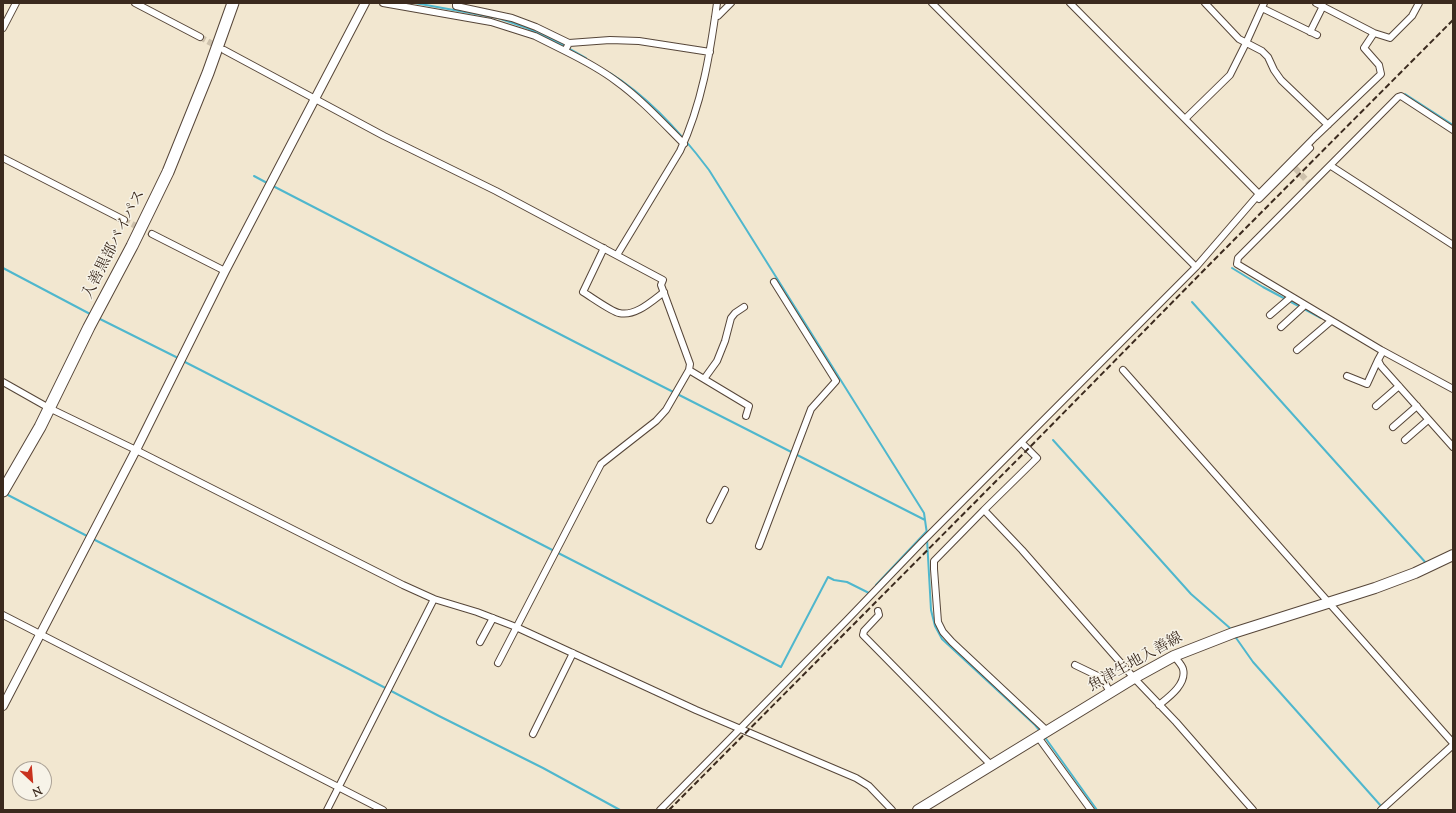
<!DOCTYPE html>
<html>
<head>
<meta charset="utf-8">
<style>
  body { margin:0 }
  #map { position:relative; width:1456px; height:813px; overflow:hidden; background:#f2e7d0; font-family:"Sorts Mill Goudy",serif }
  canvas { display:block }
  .frame { position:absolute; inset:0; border:4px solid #3b2a1e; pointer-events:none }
  .north { position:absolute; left:12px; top:761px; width:40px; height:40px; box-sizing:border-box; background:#f7f3e8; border:1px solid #aca397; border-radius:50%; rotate:154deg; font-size:11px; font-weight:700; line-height:16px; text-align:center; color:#3b2a1e }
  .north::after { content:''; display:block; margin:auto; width:14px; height:18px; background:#c8321e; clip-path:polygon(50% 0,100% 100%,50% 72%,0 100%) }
</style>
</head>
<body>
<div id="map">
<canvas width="1456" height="813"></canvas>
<div class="frame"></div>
<div class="north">N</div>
</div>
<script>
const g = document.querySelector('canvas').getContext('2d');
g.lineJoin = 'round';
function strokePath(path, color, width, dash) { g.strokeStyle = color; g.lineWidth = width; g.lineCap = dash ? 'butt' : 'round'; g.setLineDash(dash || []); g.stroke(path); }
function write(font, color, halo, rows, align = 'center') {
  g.font = font + ' "Sorts Mill Goudy","Noto Serif JP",serif'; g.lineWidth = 3; g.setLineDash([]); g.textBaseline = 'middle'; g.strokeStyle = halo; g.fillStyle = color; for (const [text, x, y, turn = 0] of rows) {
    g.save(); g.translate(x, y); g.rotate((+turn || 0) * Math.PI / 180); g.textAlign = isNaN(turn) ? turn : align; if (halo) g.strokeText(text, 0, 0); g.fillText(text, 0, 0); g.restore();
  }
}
const stream = new Path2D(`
  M415 3 498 18 527 28 563 45 586 58
  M610 73C649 97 682 134 709 170L924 513 927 534
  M1405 94 1453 125
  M254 176 269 184
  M273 186 577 343 925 520
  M3 268 92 315
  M1232 268 1263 287 1321 318
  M1192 302 1426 563
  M98 318 180 359
  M183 361 781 667 828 577 834 580 847 582 869 593
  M1053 440 1191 594 1231 629
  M6 494 89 537
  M93 539 351 670 439 716 543 768 620 810
  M927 539 931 610 935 626 942 639 1035 725 1040 731
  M876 585 926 532
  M1234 635 1253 662 1381 806
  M1044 736 1097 810`);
const minorTunnel = new Path2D(`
  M200 37 220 48
  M1295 168 1311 185
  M124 220 152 234`);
const minor = new Path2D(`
  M135 3 200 37
  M383 3 491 22 535 36 565 51 569 43 536 27 512 18 456 6V3
  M932 3 1196 267
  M1070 3 1185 119
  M1205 3 1239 39 1262 51 1268 57 1274 70 1281 80 1328 125
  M1316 3 1374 33 1390 38 1412 16 1419 3
  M1262 8 1317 35
  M715 17 718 16 731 3
  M3 28 16 3
  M1310 32 1323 6
  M569 43 610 40 639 41 710 52
  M224 50 384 136 496 191 663 280 661 285 690 364 689 370 666 410 656 421 601 464 498 663
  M565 51C583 60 600 69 616 81 641 99 662 122 684 144
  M1453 130 1401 96 1398 97 1238 258 1237 264 1381 350 1453 389
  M3 158 124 220
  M1331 166 1453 245
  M1259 194 1185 119 1230 75 1246 43 1264 3
  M1259 199 1310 148
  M152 234 225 271
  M604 248 583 292C590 296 612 312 619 313 635 317 652 301 664 292
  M617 255 680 151C702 104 710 54 717 3
  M1270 315 1291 297
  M1281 327 1305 305
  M1297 350 1331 321
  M1383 351 1378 360 1381 366 1453 447
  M689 370 704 379 717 361 725 341 731 318 735 313 744 307
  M1123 370 1453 743
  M1347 376 1367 384 1378 360
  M704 379 749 406 746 416
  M3 382 49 408 136 450 403 585 434 599 477 612 516 627 696 710 856 778 869 786 892 810
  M1376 406 1399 386
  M1393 427 1417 406
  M1405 440 1428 420
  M984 510 1037 458 1022 443
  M710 520 725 490
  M759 546 811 409 836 381 774 282
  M878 611 879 615 864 631 863 635 992 766
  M3 615 383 810
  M480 642 493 618
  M1075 665 1102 678 1110 692
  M1159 705C1169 697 1187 684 1183 669 1182 665 1177 660 1174 656
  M1047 731 952 642 943 632 938 622 934 569V561L984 510 1022 550 1134 678 1176 722 1253 810
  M533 734 573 653
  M1038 737 1091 810
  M327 810 434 599
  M660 810 847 620 922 542 1196 267 1259 194 1315 137 1381 74 1379 65 1364 48 1374 33
  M1381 810 1453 745`);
const tertiary = new Path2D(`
  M3 706 136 450 225 271 365 3`);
const primary = new Path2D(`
  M918 810 1134 678 1174 656 1233 633 1375 588 1415 573 1453 555`);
const trunk = new Path2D(`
  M3 491 40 427 89 327 132 246 168 172 208 73 233 3`);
const rail = new Path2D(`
  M669 810 1028 449 1211 263 1453 20`);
const streetNames = [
  ["入善黒部バイパス",115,245,-63],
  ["魚津生地入善線",1136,663,-29]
];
strokePath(stream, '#4fb7cd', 2);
strokePath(minorTunnel, '#cdc1ac', 6, [6, 3]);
strokePath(minor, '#564639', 8);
strokePath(tertiary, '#564639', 10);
strokePath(primary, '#564639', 12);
strokePath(trunk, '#564639', 13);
strokePath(minor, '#fff', 6);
strokePath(tertiary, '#fff', 8);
strokePath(primary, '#fff', 10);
strokePath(trunk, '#fff', 11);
strokePath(rail, '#3b2a1e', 2, [6, 3]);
write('15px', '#3b2a1e', '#f7f3e8', streetNames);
</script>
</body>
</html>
